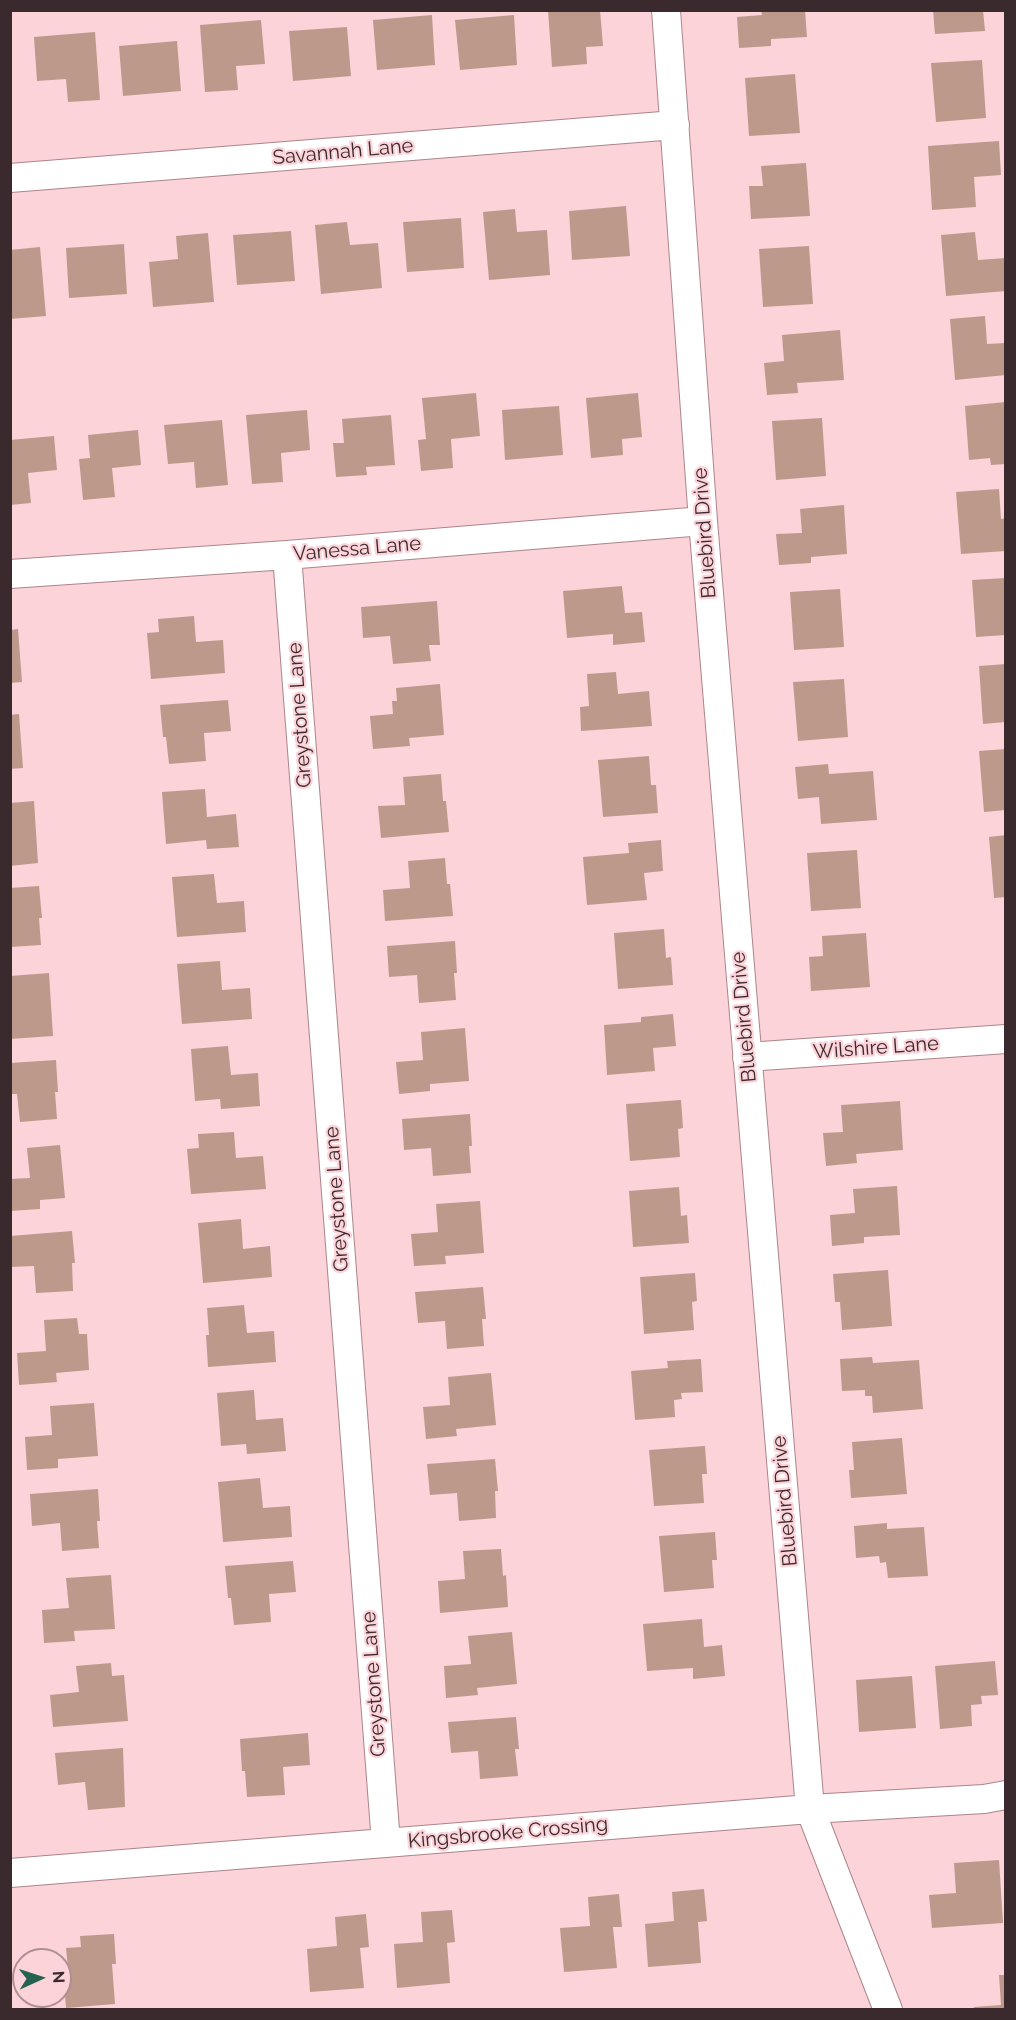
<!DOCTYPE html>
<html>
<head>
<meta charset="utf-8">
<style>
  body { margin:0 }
  #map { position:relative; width:1016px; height:2020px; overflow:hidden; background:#fcd3d9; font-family:Raleway,sans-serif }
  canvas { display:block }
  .frame { position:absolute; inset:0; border:12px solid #3a2a2d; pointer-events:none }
  .north { position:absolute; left:12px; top:1948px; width:60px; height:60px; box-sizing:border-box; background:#fcd3d9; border:2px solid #ae8f94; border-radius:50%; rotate:87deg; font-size:16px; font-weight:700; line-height:24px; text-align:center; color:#3a2a2d }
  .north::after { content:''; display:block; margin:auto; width:21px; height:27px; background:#256350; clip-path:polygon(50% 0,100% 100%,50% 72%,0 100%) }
</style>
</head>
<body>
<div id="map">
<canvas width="1016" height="2020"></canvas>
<div class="frame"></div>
<div class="north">N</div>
</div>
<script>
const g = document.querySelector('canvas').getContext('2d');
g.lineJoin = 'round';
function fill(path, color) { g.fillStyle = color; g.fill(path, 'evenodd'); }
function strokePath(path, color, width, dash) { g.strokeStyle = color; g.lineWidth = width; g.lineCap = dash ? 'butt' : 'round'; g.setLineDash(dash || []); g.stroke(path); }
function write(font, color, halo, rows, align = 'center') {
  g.font = font + ' Raleway,sans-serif'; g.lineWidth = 4.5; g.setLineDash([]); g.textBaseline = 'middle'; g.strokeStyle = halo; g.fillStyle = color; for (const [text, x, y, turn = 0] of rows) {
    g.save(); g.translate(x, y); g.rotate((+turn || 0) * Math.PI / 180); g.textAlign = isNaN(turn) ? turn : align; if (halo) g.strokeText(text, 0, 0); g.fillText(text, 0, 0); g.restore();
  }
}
const building = new Path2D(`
  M548 10H600L603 46 586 47 587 64 552 67Z
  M761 10H805L807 37 771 39V46L739 48 737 17 762 15Z
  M933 10H983L985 31 935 34Z
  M432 15 435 65 377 70 373 20Z
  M514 15 517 65 460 70 455 20Z
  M261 20 265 64 236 66 238 90 205 92 200 25Z
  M347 27 351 76 293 81 289 31Z
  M95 32 100 100 68 102 66 79 37 81 34 37Z
  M177 41 181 91 123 96 119 46Z
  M982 60 986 118 936 122 931 63Z
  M795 74 800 133 749 136 745 78Z
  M999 141 1001 175 974 177 976 207 932 210 928 146Z
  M806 163 810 216 751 219 749 186H763L761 166Z
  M626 206 630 256 572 260 569 211Z
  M515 209 517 232 547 230 550 275 489 280 483 212Z
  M461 218 464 268 407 272 403 222Z
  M347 222 350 245 378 243 382 288 321 294 315 225Z
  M291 231 295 281 237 285 233 235Z
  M975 232 978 260 1006 258V291L946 296 941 235Z
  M208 233 214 302 153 307 149 262 178 259 176 236Z
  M124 244 127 294 69 298 66 248Z
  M809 246 813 304 763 307 759 249Z
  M40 247 46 316 10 319V250Z
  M985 316 987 344 1006 343V375L955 380 950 319Z
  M840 330 844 380 797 383 798 393 767 395 764 363 784 361 782 335Z
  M476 393 480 436 451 439 453 468 421 471 418 440 426 439 422 398Z
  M638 393 642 437 622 439 623 455 591 458 586 398Z
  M1006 402V464L991 465 990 458 969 460 965 406Z
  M559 406 563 455 505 460 502 410Z
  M307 410 310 450 281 453 283 482 252 484 246 415Z
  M391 415 395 465 366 467 367 475 336 477 333 443H344L342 419Z
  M822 418 826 476 776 480 772 421Z
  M222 420 228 485 196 488 194 462 168 464 164 425Z
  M138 430 141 465 112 468 115 497 83 500 79 459 90 458 88 435Z
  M54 436 57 470 28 473 31 503 10 505V440Z
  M999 489 1001 519 1006 518V551L961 554 956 492Z
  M844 505 847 554 811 557V563L779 565 776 534 802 533 800 509Z
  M1006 578V635L976 637 972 580Z
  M622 586 625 613 642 612 645 642 613 645V634L567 638 563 591Z
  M840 589 844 647 794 650 790 592Z
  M437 601 440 645H429L431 661 393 664 390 636 363 638 361 607Z
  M194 616 196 642 223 640 225 673 151 679 147 633 159 632 158 619Z
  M18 629 22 682 10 683V630Z
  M1006 664V722L983 724 979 666Z
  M616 672 618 694 649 691 652 726 581 731 580 707 589 706 587 674Z
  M844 679 848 737 798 741 793 682Z
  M440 684 444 735 409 738 410 746 373 749 370 716 393 714 392 701H397L396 688Z
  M228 700 231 731 204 733 206 761 169 764 166 737H163L160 705Z
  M19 714 23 768 10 769V715Z
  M1006 749V810L984 812 979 751Z
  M649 756 651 785H656L658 813 603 817 598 760Z
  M828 764 829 774 873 771 877 820 821 824 819 797 798 799 795 767Z
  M441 774 443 801H446L449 832 381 838 378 806 405 805 403 777Z
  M205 789 207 817 236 814 239 847 207 849 206 840 166 844 162 792Z
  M34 801 38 863 10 866V803Z
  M1006 835V897L994 898 989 837Z
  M661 840 663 871 644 873 647 900 587 905 583 857 629 853 628 843Z
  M857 850 861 908 811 911 807 853Z
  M445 858 447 884H450L453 916 385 921 383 890 410 888 408 861Z
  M214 874 217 903 244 901 246 932 177 937 172 877Z
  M39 886 42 918H39L41 945 10 947V888Z
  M664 929 666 958 671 957 673 985 618 989 614 933Z
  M866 933 870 987 811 991 809 957 823 956 822 936Z
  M455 941 457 973H454L456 1000 419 1003 417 975 389 977 387 946Z
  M220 961 222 990 250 988 252 1019 182 1024 177 964Z
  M49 973 53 1036 10 1039V976Z
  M673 1014 676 1046 653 1048 655 1071 607 1075 604 1025 641 1022V1017Z
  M465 1028 469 1081 430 1084V1091L399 1094 396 1062 423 1060 421 1032Z
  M228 1046 231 1075 258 1073 260 1106 221 1109 220 1099 195 1101 191 1049Z
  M56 1060 58 1092H55L57 1119 20 1122 17 1094H10V1063Z
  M681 1100 683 1128 678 1129 680 1157 630 1161 626 1104Z
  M900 1101 903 1150 856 1154 857 1163 826 1166 823 1133 843 1132 841 1105Z
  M470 1114 472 1146H469L471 1173 433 1176 431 1148 404 1150 402 1119Z
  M234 1132 236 1158 263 1156 266 1189 191 1194 187 1149 199 1148 198 1134Z
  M60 1145 65 1198 40 1200V1209L10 1211V1179L30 1178 27 1148Z
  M897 1186 900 1235 864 1237V1243L832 1246 830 1215 855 1213 853 1189Z
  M679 1187 681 1216 687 1215 689 1243 633 1247 629 1191Z
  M480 1201 484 1253 445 1256 446 1264 414 1266 411 1234 438 1232 436 1204Z
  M241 1219 243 1249 270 1246 272 1277 203 1283 198 1223Z
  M72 1231 75 1263H72L73 1291 36 1293 34 1266 10 1267V1236Z
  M888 1270 892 1326 842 1330 840 1302H835L833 1274Z
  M695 1273 697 1301 692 1302 694 1330 644 1334 640 1277Z
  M483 1287 486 1319H482L484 1346 447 1349 445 1321 418 1323 415 1292Z
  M244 1305 247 1333 274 1331 276 1362 208 1367 206 1335H209L207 1308Z
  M77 1318 79 1334H87L89 1370 56 1373 57 1382 19 1385 17 1353 46 1351 44 1320Z
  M872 1357 873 1363 919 1360 923 1409 873 1413 872 1396H865V1390L842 1391 840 1359Z
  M701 1359 703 1392 681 1393 682 1399 674 1400 675 1417 635 1420 631 1371 668 1368 667 1361Z
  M491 1373 496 1425 456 1429 457 1436 426 1439 423 1407 450 1405 448 1377Z
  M254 1390 256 1420 283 1418 286 1451 247 1454 246 1444 221 1446 217 1393Z
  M94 1403 98 1456 58 1459V1468L27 1470 25 1437 52 1435 50 1406Z
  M902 1438 907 1494 851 1498 849 1470H854L852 1442Z
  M705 1446 707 1474H702L704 1503 654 1506 649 1450Z
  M495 1459 498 1491H495L496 1518 459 1521 457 1493 430 1495 427 1464Z
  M260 1478 263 1508 290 1506 292 1537 223 1542 218 1482Z
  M98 1489 100 1521H97L99 1548 62 1551 60 1523 32 1526 30 1494Z
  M887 1523V1529L924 1527 928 1576 888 1578 886 1562 880 1563 879 1556 856 1558 854 1526Z
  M715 1532 717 1560H712L714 1588 664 1592 659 1536Z
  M501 1549 503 1576 506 1575 508 1607 440 1613 438 1581 465 1579 463 1551Z
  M293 1561 296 1592 269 1594 271 1622 234 1625 231 1598H228L225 1566Z
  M111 1575 115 1629 74 1631 75 1641 44 1643 42 1610 69 1608 66 1578Z
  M702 1619 704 1647 722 1645 725 1676 693 1679V1668L647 1671 643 1624Z
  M512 1632 517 1684 477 1688 478 1695 446 1698 444 1666 471 1664 468 1636Z
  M995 1661 998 1695 981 1696 982 1704 971 1705 972 1726 940 1729 935 1666Z
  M111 1663 112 1676 124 1675 128 1721 53 1727 50 1695 79 1692 76 1666Z
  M912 1676 916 1728 859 1732 856 1680Z
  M516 1717 519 1749H515L518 1776 480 1779 478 1751 451 1753 448 1722Z
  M308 1733 310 1765 283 1767 285 1795 247 1797 245 1771H242L240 1739Z
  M123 1748 125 1807 88 1810 85 1782 58 1785 55 1753Z
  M999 1860 1003 1923 932 1928 929 1895 956 1893 954 1863Z
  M704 1889 707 1921 698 1922 701 1963 648 1967 645 1924 674 1921 672 1892Z
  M619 1894 622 1927H613L617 1968 564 1972 560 1928 590 1926 588 1897Z
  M452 1910 455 1942 447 1943 450 1983 397 1988 394 1944 423 1942 421 1912Z
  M366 1914 369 1947 360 1948 364 1988 310 1992 307 1949 337 1946 335 1917Z
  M114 1934 116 1964H112L115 2004 66 2008 63 1969 68 1968 66 1948 81 1947 80 1936Z
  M999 1975H1006V2010H974V2007L1001 2005Z`);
const street = new Path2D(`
  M666 10 703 521 810 1809 888 2010
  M10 178 675 125
  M287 555 386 1843
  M10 574 287 555 703 521
  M747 1057 1006 1039
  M10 1873 810 1809 984 1799 1006 1795`);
const streetNames = [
  ["Savannah Lane",343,152,-5],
  ["Bluebird Drive",705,533,-94],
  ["Vanessa Lane",357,549,-5],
  ["Greystone Lane",300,715,-94],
  ["Bluebird Drive",744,1017,-95],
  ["Wilshire Lane",876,1048,-4],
  ["Greystone Lane",337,1199,-94],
  ["Bluebird Drive",785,1501,-95],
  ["Greystone Lane",374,1684,-94],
  ["Kingsbrooke Crossing",508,1833,-5]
];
fill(building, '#bd998c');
strokePath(street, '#ab858a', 30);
strokePath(street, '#fff', 28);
write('20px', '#3a2a2d', '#fcd3d9', streetNames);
</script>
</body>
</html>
